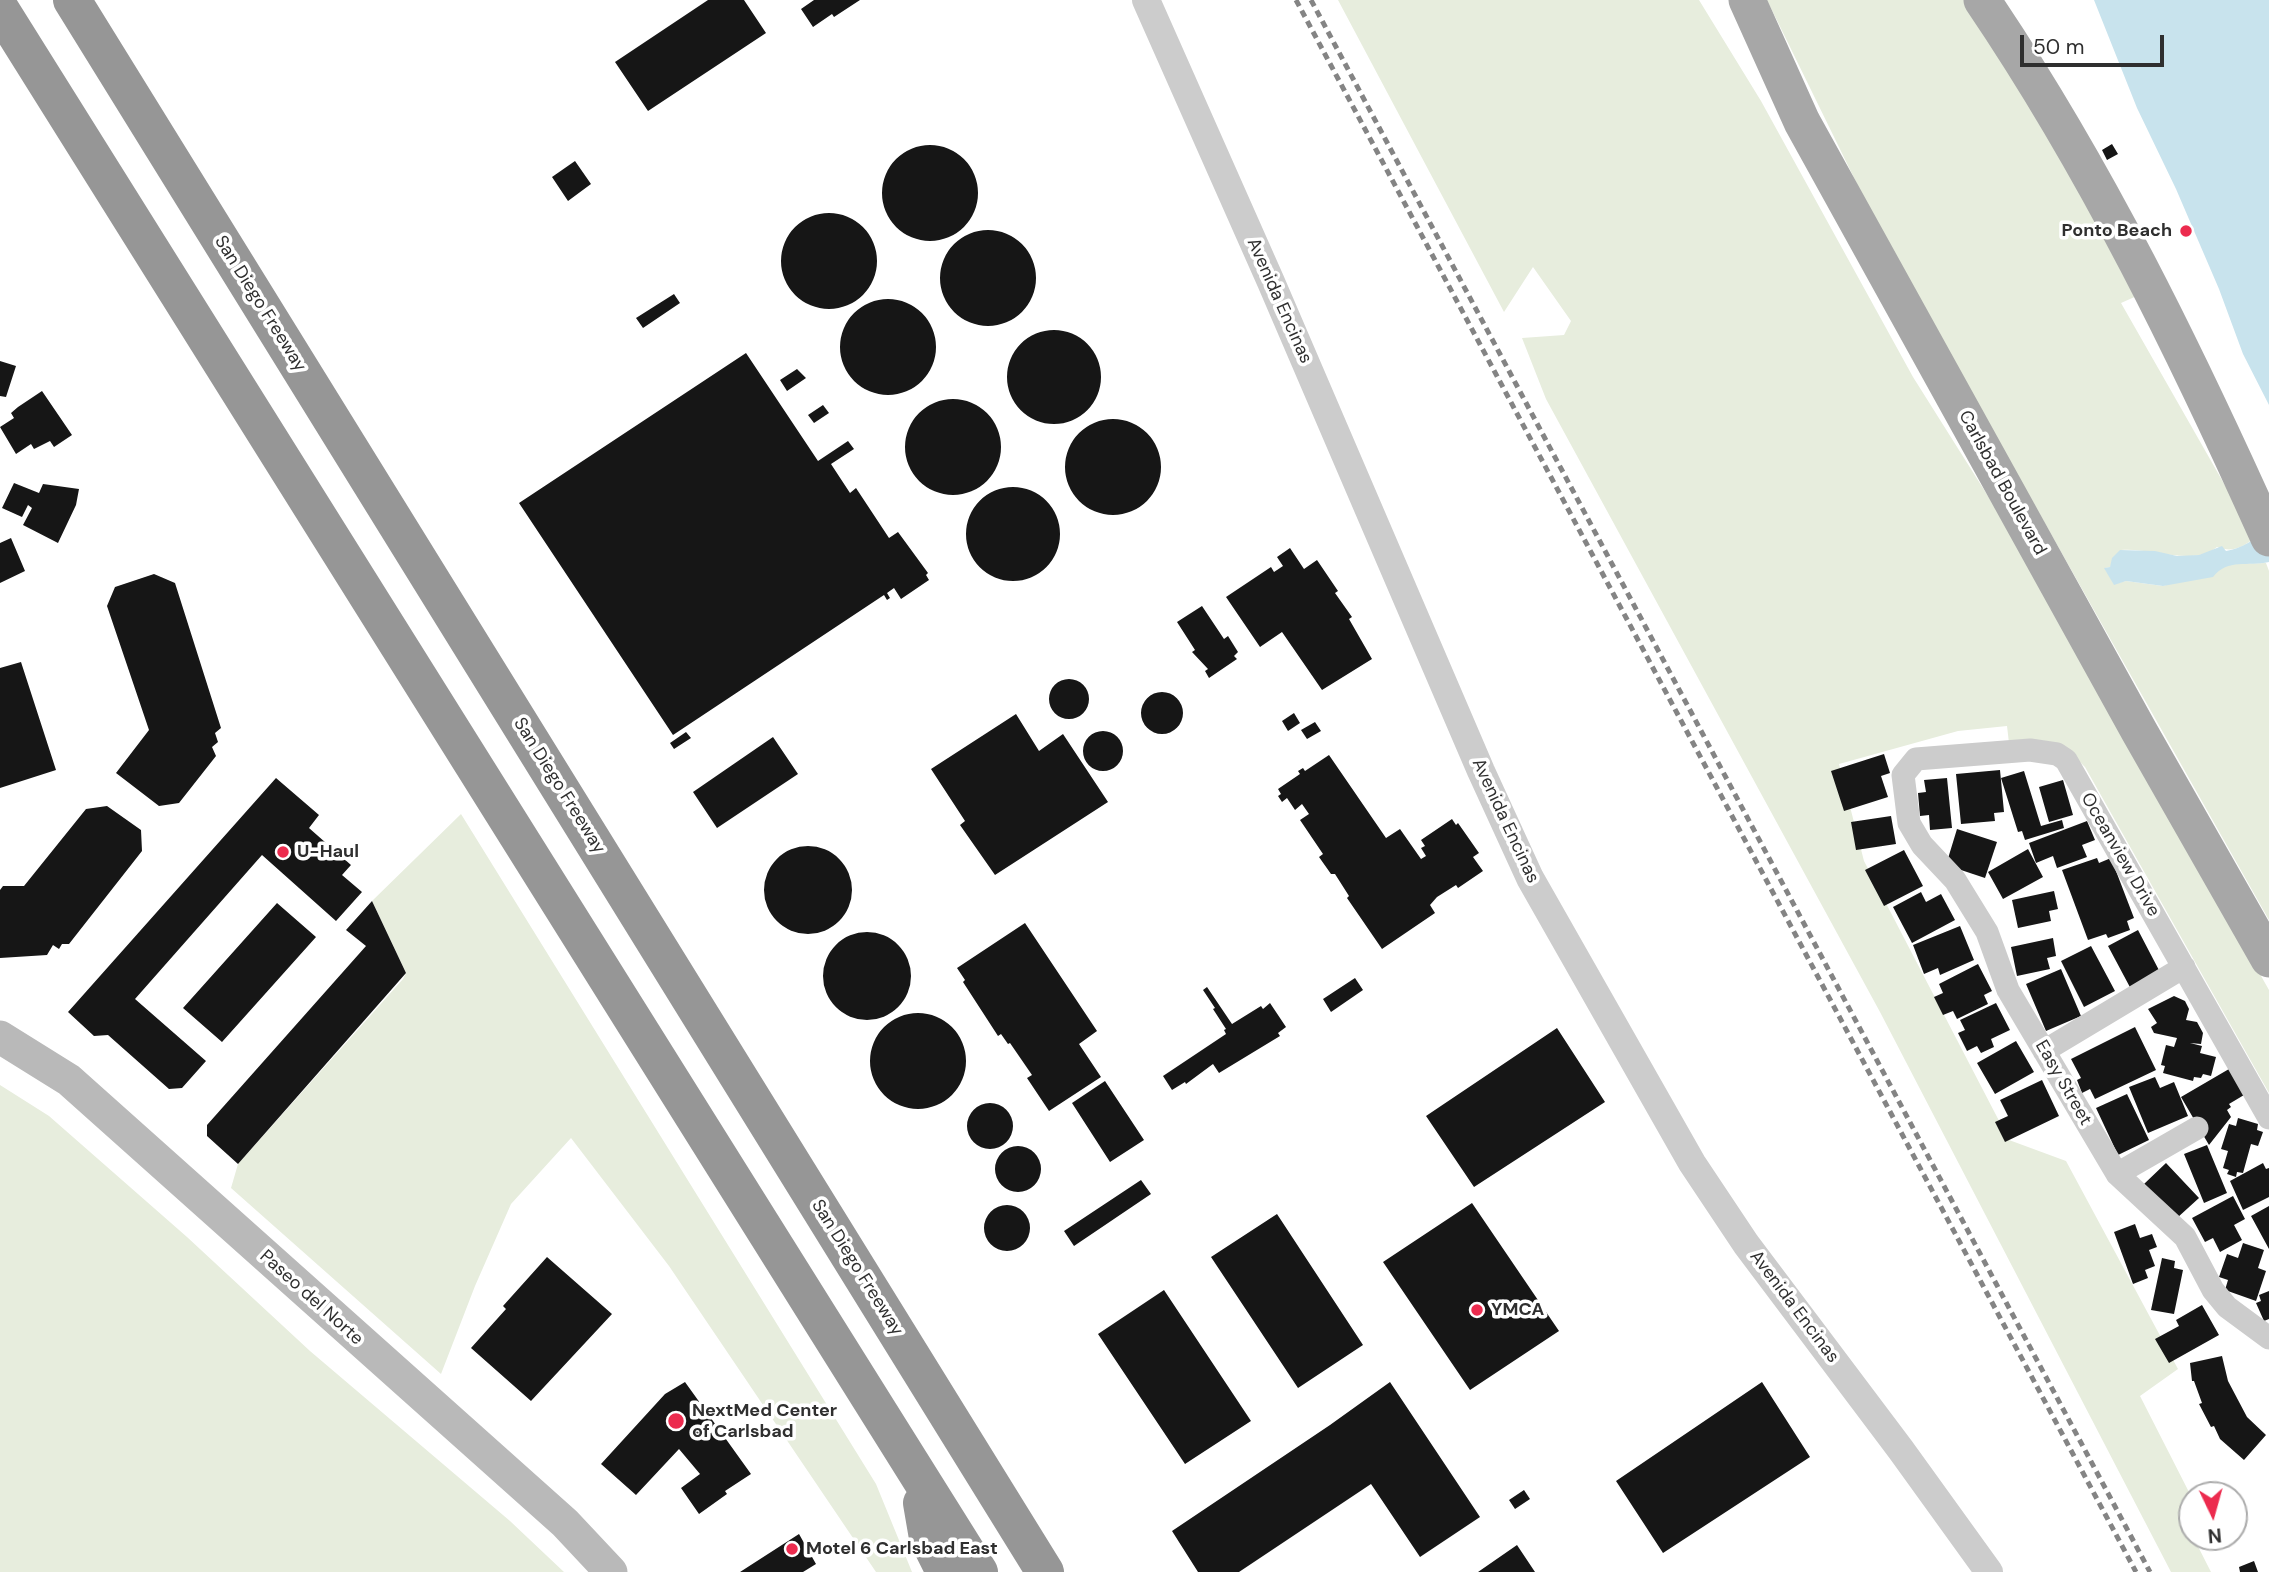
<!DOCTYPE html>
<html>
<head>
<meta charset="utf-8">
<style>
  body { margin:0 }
  #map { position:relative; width:2269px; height:1572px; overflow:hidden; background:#fff; font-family:"DM Sans",sans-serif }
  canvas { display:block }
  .north { position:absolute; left:2178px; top:1481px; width:70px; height:70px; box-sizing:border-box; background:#fff; border:2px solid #acacac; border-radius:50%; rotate:175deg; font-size:19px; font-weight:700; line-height:28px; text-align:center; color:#2f2f2f }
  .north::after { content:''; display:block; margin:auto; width:24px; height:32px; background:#ec2b4e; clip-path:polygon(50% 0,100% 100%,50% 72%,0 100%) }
  .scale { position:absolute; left:2020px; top:35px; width:144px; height:32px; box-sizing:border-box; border:4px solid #2f2f2f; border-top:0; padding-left:9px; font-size:21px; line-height:24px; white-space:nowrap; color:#2f2f2f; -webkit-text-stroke:5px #fff; paint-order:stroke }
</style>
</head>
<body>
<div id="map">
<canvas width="2269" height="1572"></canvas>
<div class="north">N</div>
<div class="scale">50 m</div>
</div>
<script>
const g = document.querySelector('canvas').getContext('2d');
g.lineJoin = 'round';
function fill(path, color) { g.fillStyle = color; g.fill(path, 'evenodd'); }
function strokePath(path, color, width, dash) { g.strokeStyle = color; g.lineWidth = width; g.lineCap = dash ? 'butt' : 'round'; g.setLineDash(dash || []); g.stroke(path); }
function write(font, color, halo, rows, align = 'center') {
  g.font = font + ' "DM Sans",sans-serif'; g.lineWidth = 7; g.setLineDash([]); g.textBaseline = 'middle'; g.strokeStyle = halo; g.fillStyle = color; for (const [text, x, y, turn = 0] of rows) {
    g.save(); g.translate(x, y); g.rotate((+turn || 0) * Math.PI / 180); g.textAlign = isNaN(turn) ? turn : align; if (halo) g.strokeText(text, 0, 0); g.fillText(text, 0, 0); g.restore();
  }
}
const green = new Path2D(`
  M1338 0H1699L1761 101 1913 377 1998 512 2269 990V1093L2085 767 2072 754 2009 743 2007 726 1958 731 1839 764 1864 861 2009 1140 2066 1161 2178 1369 2140 1396 2192 1498V1509L2183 1517 2211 1572H2171L1880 1012 1546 399 1522 338 1564 335 1571 321 1533 267 1504 312Z
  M1767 0H1964L2026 92 2139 295 2121 303 2255 538C2242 547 2233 553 2217 547 2194 567 2149 547 2121 550L2110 567 2105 568 2114 584 2126 581 2163 586 2231 564 2266 563 2269 571V920L1881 233Z
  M461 814 876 1484 912 1572H876L669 1266 571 1138 511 1204 475 1286 441 1374 231 1188 238 1164 403 979 406 973 372 901Z
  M0 1085 49 1116 187 1237 310 1351 510 1521 564 1572H0Z`);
const water = new Path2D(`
  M2094 0H2269V405L2243 354 2219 289 2176 189 2137 108Z
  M2269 532V562C2248 567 2228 558 2213 577L2163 586 2126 581 2114 585 2104 568 2110 567 2112 558 2120 550 2155 551 2177 556 2199 555 2222 546 2226 551C2242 549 2254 538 2269 532Z`);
const building = new Path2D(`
  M708 0H744L766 33 648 111 615 62Z
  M814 0H860L834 17 832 14 813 27 801 9Z
  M2112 144 2118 154 2107 160 2102 150Z
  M882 193a48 48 0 1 1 96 0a48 48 0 1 1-96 0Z
  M575 161 591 184 568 201 552 177Z
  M781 261a48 48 0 1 1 96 0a48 48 0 1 1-96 0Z
  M940 278a48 48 0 1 1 96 0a48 48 0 1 1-96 0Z
  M674 294 680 303 643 328 636 318Z
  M840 347a48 48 0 1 1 96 0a48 48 0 1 1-96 0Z
  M1007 377a47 47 0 1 1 94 0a47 47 0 1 1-94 0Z
  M746 353 818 461 848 441 854 449 831 464 850 493 856 488 889 538 898 532 928 573 926 575 929 580 901 599 894 588 887 593 890 598 887 600 884 595 673 735 519 503Z
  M0 361 16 366 6 397 0 396Z
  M797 369 806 378 787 391 780 380Z
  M42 391 72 435 54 447 50 441 34 449 31 444 16 454 0 427 14 418 11 413 18 407Z
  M905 447a48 48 0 1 1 96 0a48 48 0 1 1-96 0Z
  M823 405 829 413 814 423 808 415Z
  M1065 467a48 48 0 1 1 96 0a48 48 0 1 1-96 0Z
  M14 483 39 493 43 484 79 489 76 505 58 543 23 525 32 508 28 505 22 517 2 508Z
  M966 534a47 47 0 1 1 94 0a47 47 0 1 1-94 0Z
  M11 538 25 571 0 583V543Z
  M1290 548 1304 569 1317 560 1338 591 1335 593 1352 617 1349 619 1372 659 1322 690 1282 632 1260 647 1226 597 1271 567 1274 572 1283 566 1277 557Z
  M154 574 175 583 221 728 215 733 218 742 212 747 216 756 179 803 159 806 116 773 149 730 107 606 115 587Z
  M1202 606 1224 639 1228 636 1238 652 1234 656 1237 659 1209 678 1205 671 1208 669 1192 652 1195 650 1177 622Z
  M21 662 56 770 0 788V668Z
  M1049 699a20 20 0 1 1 40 0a20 20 0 1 1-40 0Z
  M1141 713a21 21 0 1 1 42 0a21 21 0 1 1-42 0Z
  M1294 713 1300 723 1288 731 1282 721Z
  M1016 714 1039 751 1063 734 1108 802 995 875 960 825 965 821 931 769Z
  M1315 722 1321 731 1307 739 1301 730Z
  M1083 751a20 20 0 1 1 40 0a20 20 0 1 1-40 0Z
  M686 732 691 738 674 749 670 743Z
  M773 737 798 774 717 828 693 792Z
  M1884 754 1890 773 1881 776 1888 797 1844 811 1831 771Z
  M1329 755 1386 838 1400 829 1421 859 1426 856 1421 848 1425 846 1421 840 1452 819 1456 825 1458 823 1479 853 1473 857 1483 871 1458 888 1456 885 1437 897 1430 905 1435 913 1382 949 1347 898 1349 896 1335 874H1331L1319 857 1323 854 1300 820 1309 814 1302 804 1295 810 1287 798 1282 802 1278 796 1281 794 1278 789 1300 774 1298 771 1303 768 1305 771Z
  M2000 770 2004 812 1994 813 1995 821 1961 824 1956 774Z
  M2024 771 2041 826 2062 820 2064 828 2025 840 2022 831 2018 832 2001 778Z
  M276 778 319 815 309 828 351 865 342 875 362 892 336 921 262 855 135 999 206 1061 182 1088 169 1089 108 1035 94 1036 68 1012Z
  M1947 778 1952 828 1930 830 1929 815 1920 816 1918 793 1926 792 1924 780Z
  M2063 780 2073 815 2049 822 2039 787Z
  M107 806 141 830 142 851 69 944H62L59 949 53 945 47 955 0 958V890L3 886H24L86 809Z
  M1891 816 1896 844 1856 850 1851 822Z
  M2087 821 2095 840 2082 845 2087 857 2057 868 2053 856 2036 863 2029 843Z
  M1957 829 1997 842 1985 878 1946 865Z
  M764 890a44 44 0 1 1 88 0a44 44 0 1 1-88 0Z
  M2028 849 2043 877 2003 899 1988 872Z
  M1904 850 1923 886 1884 906 1865 870Z
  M2097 858 2099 863 2111 858 2134 918 2127 921 2130 930 2108 938 2106 934 2088 940 2062 870Z
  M2054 891 2058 909 2049 911 2051 921 2018 928 2012 900Z
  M1921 892 1926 902 1941 894 1955 920 1912 943 1893 907Z
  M372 901 406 973 238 1164 207 1136V1125L366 946 346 930Z
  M277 903 316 937 222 1042 183 1008Z
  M1025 923 1097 1031 1079 1044 1101 1077 1049 1111 1027 1078 1032 1075 1010 1043 1008 1044 1001 1034 998 1036 963 982 965 980 957 968Z
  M1960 926 1974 960 1940 975 1938 968 1924 974 1913 945Z
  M2138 930 2162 976 2132 991 2108 946Z
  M823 976a44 44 0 1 1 88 0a44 44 0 1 1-88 0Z
  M2053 938 2056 956 2047 958 2050 969 2017 976 2011 947Z
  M2091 946 2115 991 2084 1007 2061 961Z
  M1978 964 1992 991 1984 995 1988 1004 1957 1019 1953 1011 1943 1015 1934 997 1943 993 1939 984Z
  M2061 969 2081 1016 2046 1031 2026 984Z
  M1355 978 1363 990 1331 1012 1323 999Z
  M1207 987 1232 1024 1261 1006 1263 1009 1270 1003 1286 1027 1278 1033 1280 1036 1219 1073 1213 1064 1186 1084 1185 1082 1172 1090 1163 1076 1226 1034 1224 1030 1226 1029 1213 1009 1215 1008 1203 990Z
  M2174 996 2185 1001 2189 1009 2186 1020 2197 1022 2203 1033 2201 1044 2190 1043 2202 1046 2200 1053 2216 1057 2211 1076 2203 1074 2201 1078 2194 1077 2193 1081 2163 1073 2165 1066 2161 1065 2166 1045 2174 1047 2177 1038 2154 1033 2151 1027 2157 1023 2148 1009Z
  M1996 1003 2010 1030 1991 1039 1994 1047 1981 1053 1977 1046 1967 1051 1958 1033 1965 1030 1960 1020Z
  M870 1061a48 48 0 1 1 96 0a48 48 0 1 1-96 0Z
  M2135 1027 2156 1070 2095 1099 2090 1089 2082 1093 2077 1080 2081 1078 2071 1059Z
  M1557 1028 1605 1102 1474 1187 1426 1116Z
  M2016 1041 2034 1072 1995 1094 1977 1063Z
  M2229 1069 2244 1095 2229 1104 2231 1107 2227 1110 2231 1117 2209 1145 2181 1097Z
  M2155 1077 2160 1088 2174 1082 2188 1116 2148 1133 2129 1087Z
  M2042 1080 2059 1116 2005 1142 1995 1122 2008 1116 2000 1100Z
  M1105 1081 1144 1140 1110 1162 1072 1103Z
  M2127 1094 2149 1140 2118 1155 2096 1108Z
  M967 1126a23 23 0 1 1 46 0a23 23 0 1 1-46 0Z
  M2238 1118 2258 1124 2257 1130 2263 1132 2258 1146 2251 1144 2243 1173 2237 1172 2236 1177 2227 1174 2229 1170 2223 1168 2228 1151 2221 1149 2229 1124 2236 1126Z
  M2207 1145 2227 1193 2204 1203 2184 1154Z
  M995 1169a23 23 0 1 1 46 0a23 23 0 1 1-46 0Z
  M2166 1163 2199 1198 2177 1218 2144 1184Z
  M2263 1163 2266 1169 2269 1168V1197L2243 1210 2230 1181Z
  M1141 1180 1151 1194 1074 1246 1064 1231Z
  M2233 1196 2245 1219 2234 1225 2242 1240 2220 1252 2213 1238 2205 1242 2192 1218Z
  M1472 1203 1559 1331 1470 1390 1383 1262Z
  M984 1228a23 23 0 1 1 46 0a23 23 0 1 1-46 0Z
  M2269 1206V1249L2251 1216Z
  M1277 1214 1363 1345 1298 1388 1211 1257Z
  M2135 1224 2140 1238 2152 1234 2157 1247 2149 1250 2155 1266 2145 1270 2148 1278 2133 1284 2114 1232Z
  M2243 1243 2264 1250 2258 1268 2266 1271 2256 1301 2225 1290 2228 1280 2219 1277 2227 1254 2238 1258Z
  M547 1257 612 1314 531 1401 471 1348 506 1309 503 1306Z
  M2162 1258 2175 1261 2174 1268 2183 1270 2174 1314 2151 1310Z
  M1164 1290 1251 1421 1185 1464 1098 1334Z
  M2269 1291V1319L2264 1321 2256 1303 2261 1301 2259 1295Z
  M2202 1305 2219 1335 2169 1363 2155 1339 2179 1326 2176 1320Z
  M2222 1356 2228 1381 2247 1417 2266 1435 2244 1460 2220 1439 2214 1426 2211 1427 2199 1404 2202 1403 2194 1381H2192L2190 1363Z
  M685 1382 751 1474 725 1491 727 1494 699 1514 681 1488 700 1474 679 1449 636 1495 601 1464 665 1394Z
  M1390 1382 1480 1517 1420 1557 1371 1484 1239 1572H1198L1172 1531 1330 1425Z
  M1762 1382 1810 1457 1663 1553 1616 1481Z
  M1524 1490 1530 1499 1515 1509 1509 1500Z
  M799 1534 816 1564 803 1572H740Z
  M1517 1545 1535 1572H1478Z
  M2254 1561 2258 1572H2240L2239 1567Z`);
const minor = new Path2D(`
  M2044 1051 2184 967
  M2269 1118 2066 760 2057 754 2030 750 1916 759 1903 775 1909 823 1922 845 1955 880 1987 932 2008 990 2117 1174 2185 1237 2213 1290 2227 1307 2269 1338
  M2117 1174 2197 1128`);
const tertiary = new Path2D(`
  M1146 0 1271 282 1481 771 1530 878 1692 1163 1746 1244 1901 1450 1989 1572`);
const secondary = new Path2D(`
  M0 1037 69 1080 565 1523 611 1572`);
const primary = new Path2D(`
  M1747 0 1802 122 2139 731 2269 959
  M1982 0C2096 168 2186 353 2269 538`);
const motorway = new Path2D(`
  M72 0 1045 1572
  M0 9 979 1572
  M922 1503 928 1538 945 1572`);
const rail = new Path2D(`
  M1296 0 2136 1572
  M1311 0 2150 1572`);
const markers = [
  [2186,231,7,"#ec2b4e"],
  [283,852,7,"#ec2b4e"],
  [1477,1310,7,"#ec2b4e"],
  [676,1421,9,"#ec2b4e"],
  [792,1549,7,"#ec2b4e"]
];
const poiNames = [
  ["Ponto Beach",2172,231,"right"],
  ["U-Haul",297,852],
  ["YMCA",1491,1310],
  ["NextMed Center",692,1411],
  ["of Carlsbad",692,1432],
  ["Motel 6 Carlsbad East",806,1549]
];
const streetNames = [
  ["Avenida Encinas",1279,301,66],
  ["San Diego Freeway",260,304,58],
  ["Carlsbad Boulevard",2002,483,61],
  ["San Diego Freeway",559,786,58],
  ["Avenida Encinas",1505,821,65],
  ["Oceanview Drive",2120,855,60],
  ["Easy Street",2063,1083,60],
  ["San Diego Freeway",857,1268,58],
  ["Paseo del Norte",311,1298,42],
  ["Avenida Encinas",1794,1307,53]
];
fill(green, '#e7eddd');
fill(water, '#c8e3ed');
fill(building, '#161616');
strokePath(minor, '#ccc', 23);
strokePath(tertiary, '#ccc', 28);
strokePath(secondary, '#b9b9b9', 33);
strokePath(primary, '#a7a7a7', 37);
strokePath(motorway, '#969696', 38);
strokePath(rail, '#848484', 5, [7, 5]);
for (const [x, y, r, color] of markers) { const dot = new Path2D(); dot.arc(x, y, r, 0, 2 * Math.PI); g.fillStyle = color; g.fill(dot); strokePath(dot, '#fff', 2.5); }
write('bold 18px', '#2f2f2f', '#fff', poiNames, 'left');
write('18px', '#2f2f2f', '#fff', streetNames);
</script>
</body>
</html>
